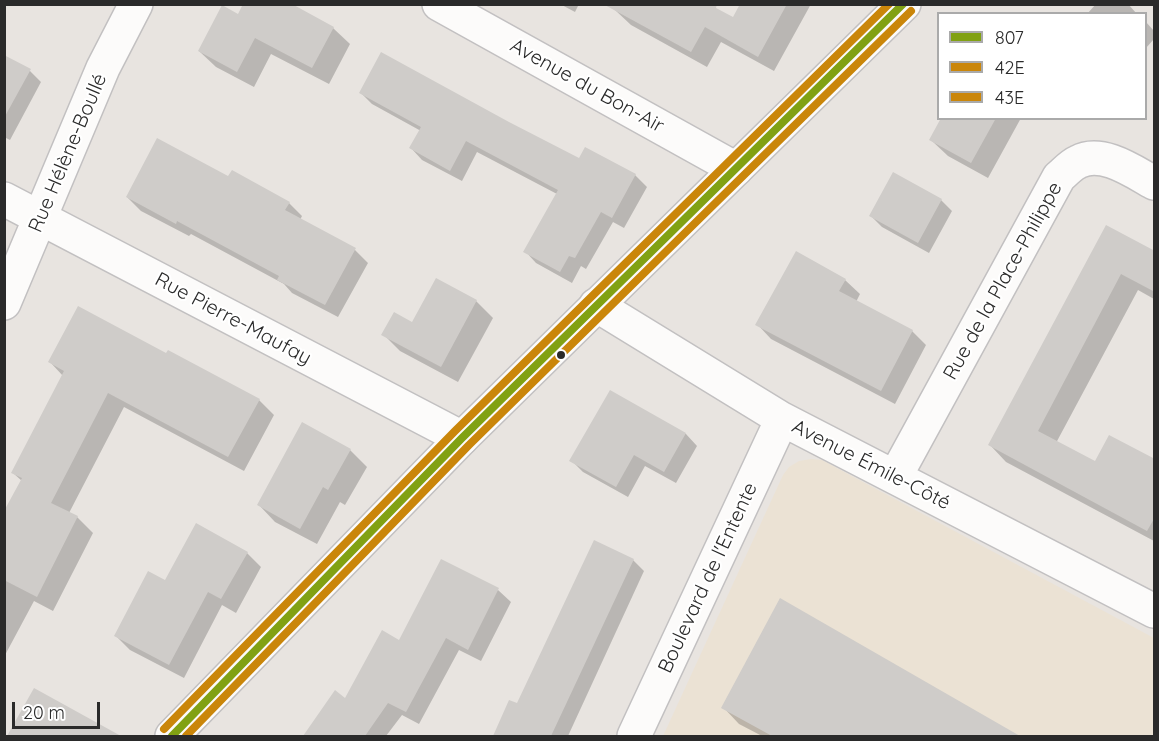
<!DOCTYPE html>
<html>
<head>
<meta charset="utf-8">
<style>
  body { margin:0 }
  #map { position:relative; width:1159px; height:741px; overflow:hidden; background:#e8e4e0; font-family:Quicksand,sans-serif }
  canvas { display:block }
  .frame { position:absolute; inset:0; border:6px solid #2a2a2a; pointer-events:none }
  .legend { position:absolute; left:937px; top:12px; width:210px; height:108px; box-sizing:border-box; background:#fff; border:2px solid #aaa; margin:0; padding:8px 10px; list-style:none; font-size:18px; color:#2a2a2a }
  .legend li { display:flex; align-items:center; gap:12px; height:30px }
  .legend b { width:30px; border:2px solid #aaa }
  .scale { position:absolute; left:12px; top:702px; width:88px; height:27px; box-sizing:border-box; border:3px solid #2a2a2a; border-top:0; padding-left:8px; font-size:18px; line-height:21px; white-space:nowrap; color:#2a2a2a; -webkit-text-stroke:4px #fff; paint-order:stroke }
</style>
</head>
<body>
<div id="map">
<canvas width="1159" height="741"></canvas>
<div class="frame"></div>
<ul class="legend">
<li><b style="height:8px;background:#81a113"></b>807</li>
<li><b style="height:8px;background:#ca860a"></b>42E</li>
<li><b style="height:8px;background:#ca860a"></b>43E</li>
</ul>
<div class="scale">20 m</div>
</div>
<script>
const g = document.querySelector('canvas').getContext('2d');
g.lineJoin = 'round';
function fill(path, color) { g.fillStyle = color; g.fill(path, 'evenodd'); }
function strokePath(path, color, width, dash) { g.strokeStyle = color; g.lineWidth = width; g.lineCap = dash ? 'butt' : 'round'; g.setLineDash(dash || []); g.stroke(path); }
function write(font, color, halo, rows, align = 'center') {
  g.font = font + ' Quicksand,sans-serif'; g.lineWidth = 4.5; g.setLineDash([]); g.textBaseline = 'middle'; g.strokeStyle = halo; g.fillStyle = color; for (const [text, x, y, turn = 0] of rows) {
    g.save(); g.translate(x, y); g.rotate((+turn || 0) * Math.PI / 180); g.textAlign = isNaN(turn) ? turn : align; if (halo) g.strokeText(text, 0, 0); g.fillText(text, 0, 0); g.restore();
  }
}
const education = new Path2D(`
  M811 459 822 460 1154 638V736H663L783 475 789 467 799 461Z`);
const shadow = new Path2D(`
  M560 4H579L575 12Z
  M742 4H811L774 71 721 42 707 67 631 25 615 10 734 19Z
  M1096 4H1128L1137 14H1087Z
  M239 16 333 28 350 44 329 84 271 54 254 87 216 67 199 51Z
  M1146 22 1154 31V39L1146 48Z
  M4 57 30 71 41 82 10 140 4 137Z
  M361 93 580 160 586 149 635 175 647 187 624 228 613 222 586 269 581 266 572 283 536 263 525 251 557 194 477 152 462 181 422 160 411 148 421 131 372 104Z
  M943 118H1021L988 178 948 156 931 140Z
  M229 178 289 203 302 216 300 220 355 250 368 263 338 317 292 293 284 284 191 234 189 236 141 211 127 197Z
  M941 200 952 211 929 253 882 227 871 216Z
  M1106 227 1154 252V299L1138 290 1056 443 1095 463 1154 461V541L1006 462 990 445Z
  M845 280 860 294 856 302 912 331 926 345 895 404 771 339 757 324Z
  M476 301 493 318 458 382 400 351 383 334Z
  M167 355 259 400 274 415 244 471 124 407 69 513 77 517 93 533 53 611 34 601 4 657V515L22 481 13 473 63 376 50 362Z
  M610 392 686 434 697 446 676 483 645 466 628 497 583 472 571 460Z
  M350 450 367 467 345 505 340 502 317 544 275 522 259 505Z
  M247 553 261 567 236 613 222 605 184 678 130 650 116 636 165 582Z
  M633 560 644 571 568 736H495L510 702 518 705Z
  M498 590 511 602 481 661 459 650 419 724 402 715 386 736H305L335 692 346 700 400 642Z
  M780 600 1017 736H762L739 724 723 707Z
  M95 724 108 736H12L10 735Z`);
const building = new Path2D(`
  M243 4H292L334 27 312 68 255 38 237 72 198 51 222 5 238 14Z
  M603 4H717L716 8 733 17 740 4H787L758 57 705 27 691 52Z
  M381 52 509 122 579 158 585 147 636 174 612 218 601 212 575 258 569 256 560 272 523 252 558 190 466 141 450 171 409 148 421 127 359 93Z
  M4 55 31 69 4 118Z
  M941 118H996L971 163 929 140Z
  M157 138 228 176 232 170 290 202 285 210 356 248 325 305 277 280 279 276 177 221 176 224 126 197Z
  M893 172 942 199 918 243 869 216Z
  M1106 225 1155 251V292L1121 274 1038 431 1095 461 1109 435 1155 459V517L1147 531 988 445Z
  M796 251 846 279 839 291 913 330 881 391 755 325Z
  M436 278 477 300 441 367 381 335 394 312 412 322Z
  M78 306 166 353 168 350 260 399 228 457 108 393 51 503 78 516 37 597 4 580V511L22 478 11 473 64 371 48 362Z
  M610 390 686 433 664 472 634 455 616 487 569 461Z
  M302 422 351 449 328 490 323 487 300 529 257 505Z
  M196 523 248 552 221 599 208 592 169 665 114 636 148 571 165 580Z
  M594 540 634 559 551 736H493L509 700 517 703Z
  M441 559 499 588 468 650 446 638 406 712 388 703 365 736H303L335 690 345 698 382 630 399 640Z
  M780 598 1020 736H772L721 708Z
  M34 688 121 736H7Z`);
const street = new Path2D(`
  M439 4 736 169
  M4 199 462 438
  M4 303 103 68 136 4
  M596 305 782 419 1154 611
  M895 477 1059 177C1065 172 1071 165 1078 162 1102 149 1134 172 1154 183
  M634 736 782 419`);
const secondary = new Path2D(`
  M172 736 462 438 904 4`);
const bus1 = new Path2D(`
  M172 736 462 438 903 4`);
const bus2 = new Path2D(`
  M186 736 469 445 911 11`);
const bus3 = new Path2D(`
  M164 729 455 431 889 4`);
const markers = [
  [561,355,5,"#2a2a2a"]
];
const streetNames = [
  ["Avenue du Bon-Air",587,86,29],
  ["Rue Hélène-Boullé",68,153,-67],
  ["Rue de la Place-Philippe",1003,281,-61],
  ["Rue Pierre-Maufay",233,319,28],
  ["Avenue Émile-Côté",871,465,27],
  ["Boulevard de l'Entente",708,578,-65]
];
fill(education, '#ebe2d4');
fill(shadow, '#0003');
fill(building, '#cfccc9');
strokePath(street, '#c2c0c1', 36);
strokePath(secondary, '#c2c0c1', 36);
strokePath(street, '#fcfbfa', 33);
strokePath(secondary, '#fcfbfa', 33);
strokePath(bus1, '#81a113', 8);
strokePath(bus2, '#ca860a', 8);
strokePath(bus3, '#ca860a', 8);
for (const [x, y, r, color] of markers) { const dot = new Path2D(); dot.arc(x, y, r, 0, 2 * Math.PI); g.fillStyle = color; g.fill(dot); strokePath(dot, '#fff', 2); }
write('20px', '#2a2a2a', '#fff', streetNames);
</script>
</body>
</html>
